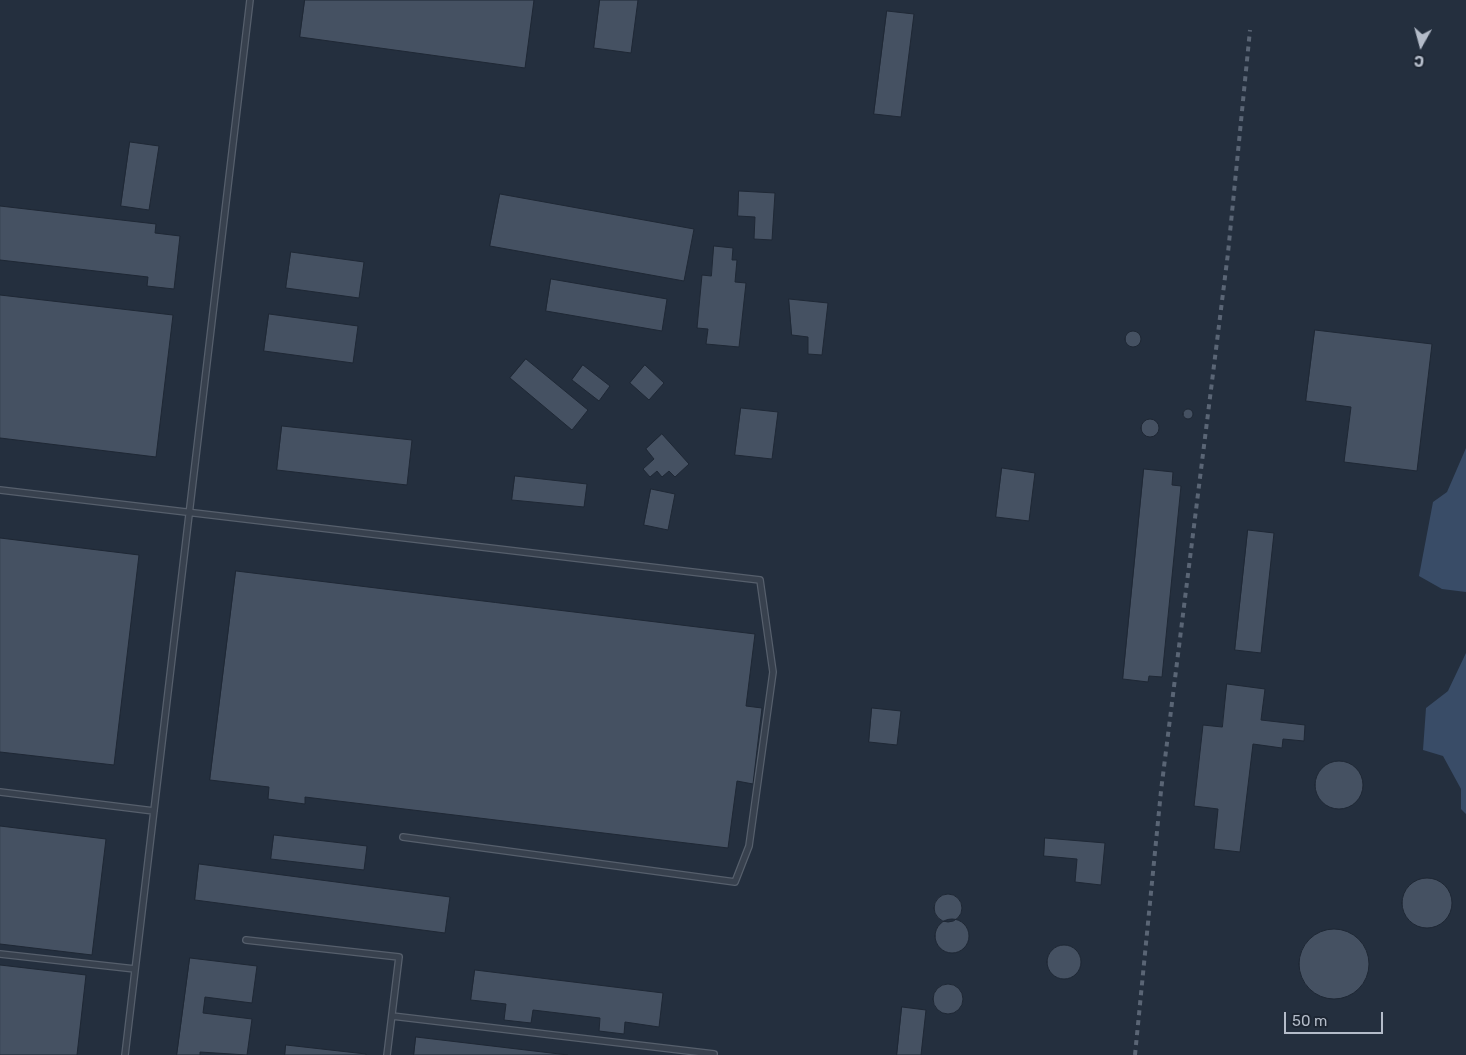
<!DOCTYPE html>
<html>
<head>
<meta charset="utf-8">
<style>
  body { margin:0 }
  #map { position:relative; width:1466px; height:1055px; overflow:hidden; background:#242f3e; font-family:Rubik,sans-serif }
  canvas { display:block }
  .north { position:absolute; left:1396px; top:20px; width:50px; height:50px; -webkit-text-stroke:4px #1d2633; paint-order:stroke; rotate:187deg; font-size:14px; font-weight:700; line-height:20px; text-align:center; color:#b4bcc9 }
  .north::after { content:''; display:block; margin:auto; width:18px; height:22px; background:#b4bcc9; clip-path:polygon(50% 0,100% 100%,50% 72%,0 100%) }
  .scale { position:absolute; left:1284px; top:1012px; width:99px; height:22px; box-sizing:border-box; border:2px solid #b4bcc9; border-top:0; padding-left:6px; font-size:15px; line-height:18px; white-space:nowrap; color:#b4bcc9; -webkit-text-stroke:4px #1d2633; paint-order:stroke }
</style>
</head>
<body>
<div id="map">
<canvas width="1466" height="1055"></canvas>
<div class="north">С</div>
<div class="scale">50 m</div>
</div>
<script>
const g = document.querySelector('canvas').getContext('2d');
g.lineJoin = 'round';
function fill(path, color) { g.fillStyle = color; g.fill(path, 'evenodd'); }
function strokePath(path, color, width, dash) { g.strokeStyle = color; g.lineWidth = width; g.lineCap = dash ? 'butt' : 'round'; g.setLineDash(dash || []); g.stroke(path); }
const water = new Path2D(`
  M1466 448V592L1442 589 1419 576 1433 502 1447 492Z
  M1466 653V814L1461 809V789L1443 756 1423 750 1426 708 1448 691Z`);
const building = new Path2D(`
  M305 0H534L525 68 300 37Z
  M600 0H638L631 53 594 48Z
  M887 11 914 14 901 117 874 114Z
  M130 142 159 146 149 210 121 206Z
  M739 191 775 193 772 240 754 239 755 217 738 216Z
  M500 194 694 229 684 281 490 246Z
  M0 206 156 224 155 233 180 236 174 289 147 286 148 277 0 260Z
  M714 246 733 248 732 260H737L735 282 746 283 739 347 706 344 708 329 697 328 702 275 711 276Z
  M291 252 364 262 359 298 286 288Z
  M551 279 667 299 662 331 546 311Z
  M0 295 173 315 156 457 0 438Z
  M789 299 828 303 822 355 808 354V337L792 335Z
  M269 314 358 326 353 363 264 351Z
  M1315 330 1432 344 1417 471 1344 462 1351 407 1306 401Z
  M1125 339a8 8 0 1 1 16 0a8 8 0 1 1-16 0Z
  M526 359 588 410 572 430 510 378Z
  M583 365 610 386 599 401 572 380Z
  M645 365 664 383 649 400 630 383Z
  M741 408 778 412 772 459 735 455Z
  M1183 414a5 5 0 1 1 10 0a5 5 0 1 1-10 0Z
  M1141 428a9 9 0 1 1 18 0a9 9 0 1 1-18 0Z
  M282 426 412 440 407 485 277 470Z
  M662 434 689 464 675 477 669 471 662 477 657 471 650 477 643 469 654 459 646 449Z
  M1002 468 1035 473 1029 521 996 517Z
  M1144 469 1173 472 1172 485 1181 486 1162 677 1149 676 1148 682 1123 679Z
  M515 476 587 484 584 507 512 500Z
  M651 489 675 494 668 530 644 525Z
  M1248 530 1274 533 1261 653 1235 650Z
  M0 538 139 555 114 765 0 752Z
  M236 571 755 634 746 706 762 708 753 784 737 781 728 848 305 797V804L268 799 269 787 210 780Z
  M1227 684 1265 689 1261 720 1305 725 1304 741 1283 739 1282 748 1253 744 1240 852 1214 849 1218 809 1194 806 1203 725 1222 727Z
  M872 708 901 711 897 745 869 742Z
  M1315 785a24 24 0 1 1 48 0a24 24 0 1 1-48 0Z
  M0 826 106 839 92 955 0 944Z
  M274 835 367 846 364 870 271 859Z
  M1045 838 1105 843 1101 885 1075 882 1077 859 1044 856Z
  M199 864 450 897 445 933 195 900Z
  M1402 903a25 25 0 1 1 50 0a25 25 0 1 1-50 0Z
  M934 908a14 14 0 1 1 28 0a14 14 0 1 1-28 0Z
  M935 936a17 17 0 1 1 34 0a17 17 0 1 1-34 0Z
  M1299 964a35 35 0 1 1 70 0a35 35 0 1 1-70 0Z
  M1047 962a17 17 0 1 1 34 0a17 17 0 1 1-34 0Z
  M190 958 257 966 252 1003 205 997 203 1013 252 1019 247 1055 200 1052V1055H177Z
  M0 965 86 975 77 1055H0Z
  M475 970 663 993 659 1027 625 1022 624 1034 599 1031 600 1018 533 1010 531 1023 504 1020 506 1004 471 1000Z
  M933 999a15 15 0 1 1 30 0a15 15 0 1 1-30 0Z
  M902 1007 926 1010 921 1055H897Z
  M416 1037 568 1055H414Z
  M286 1045 366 1054V1055H285Z`);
const service = new Path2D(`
  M0 490 760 580 773 672 749 846 735 882 403 837
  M0 792 154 811
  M246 940 399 957 387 1055
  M0 954 135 969
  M392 1016 714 1054
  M125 1055 250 0`);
const rail = new Path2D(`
  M1135 1055 1161 791 1228 253 1250 30`);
fill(water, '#394c67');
fill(building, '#455162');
strokePath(building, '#1f2835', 1);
strokePath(service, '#565f6c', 8);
strokePath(service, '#38414e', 5.5);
strokePath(rail, '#5a6575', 4, [5, 5]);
</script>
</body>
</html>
